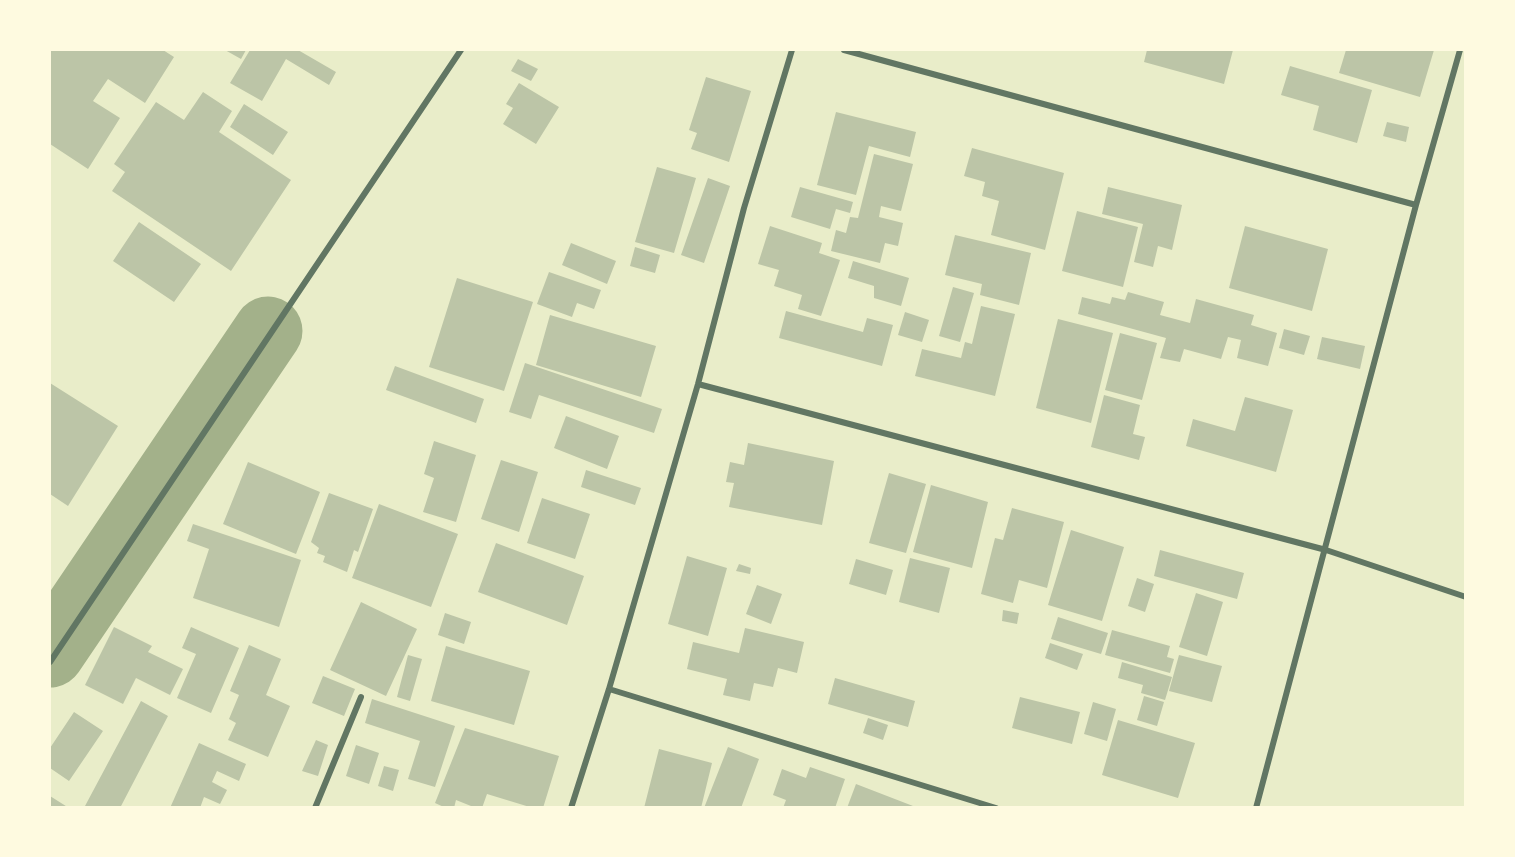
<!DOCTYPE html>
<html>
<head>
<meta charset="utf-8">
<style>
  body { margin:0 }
  #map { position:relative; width:1515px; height:857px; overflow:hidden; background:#e9edc9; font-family:Overpass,sans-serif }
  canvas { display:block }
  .frame { position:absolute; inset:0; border:51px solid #fefae0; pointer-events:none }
</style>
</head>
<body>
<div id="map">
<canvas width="1515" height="857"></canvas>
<div class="frame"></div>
</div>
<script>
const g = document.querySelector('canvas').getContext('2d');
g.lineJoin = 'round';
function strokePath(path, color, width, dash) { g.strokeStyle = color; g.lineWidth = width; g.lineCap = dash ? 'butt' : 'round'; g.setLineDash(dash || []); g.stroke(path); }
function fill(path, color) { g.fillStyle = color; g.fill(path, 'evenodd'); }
const river = new Path2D(`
  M50 653 268 331`);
const building = new Path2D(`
  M50 50H163L174 57 145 103 108 79 93 101 120 118 88 169 50 144Z
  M225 50H246L241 59Z
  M250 50H298L336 72 329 85 286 59 262 101 230 83Z
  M1147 50H1233L1224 84 1144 62Z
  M1346 50H1434L1420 97 1339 73Z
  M518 59 538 69 531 81 511 71Z
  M1290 66 1372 90 1357 143 1313 130 1319 106 1281 95Z
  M706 77 751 91 729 162 691 149 697 133 689 130Z
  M519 83 559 107 536 144 503 124 513 108 506 104Z
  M203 92 232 111 219 132 291 180 231 271 112 191 125 172 114 164 156 102 184 120Z
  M244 104 288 132 273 155 230 127Z
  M836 112 916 132 910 157 869 146 856 195 817 185Z
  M1387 122 1409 127 1406 142 1383 136Z
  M972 148 1064 173 1045 250 991 235 999 201 982 196 985 182 964 176Z
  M874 154 913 164 901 211 881 206 879 217 903 223 898 246 885 243 880 263 831 251 836 230 846 233 850 217 858 218Z
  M657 167 696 178 674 253 635 242Z
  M708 178 730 186 704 263 681 255Z
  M800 187 853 202 850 213 836 209 830 229 791 217Z
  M1108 187 1182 205 1172 250 1158 246 1153 267 1134 262 1143 224 1102 214Z
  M1077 211 1138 227 1123 287 1062 271Z
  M139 222 201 264 174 302 113 261Z
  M770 226 822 243 819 253 840 260 821 316 798 309 802 295 774 286 779 270 758 264Z
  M1245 226 1328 249 1312 311 1229 288Z
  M955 235 1031 253 1019 305 980 295 982 284 945 275Z
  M571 243 616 261 607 284 562 265Z
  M635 247 660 255 655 273 630 266Z
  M853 261 909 278 901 306 874 298V286L848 278Z
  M549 272 601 290 594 309 577 303 572 317 537 304Z
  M457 278 533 302 504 391 429 367Z
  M953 287 974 293 960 342 939 336Z
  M1128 292 1164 302 1160 315 1190 323 1196 299 1254 315 1251 325 1277 333 1268 366 1237 358 1241 340 1228 337 1221 359 1184 349 1180 362 1160 358 1166 338 1078 314 1082 297 1110 304 1112 297 1125 300Z
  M981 306 1015 314 995 396 915 376 922 349 961 358 965 342 972 344Z
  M786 311 863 332 867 318 893 325 882 366 779 338Z
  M905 312 929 320 922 342 898 335Z
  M550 315 656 346 641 397 536 365Z
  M1058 319 1113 333 1091 423 1036 408Z
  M1284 329 1310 336 1304 355 1279 348Z
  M1120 333 1157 343 1142 400 1105 390Z
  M1322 337 1365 346 1360 369 1317 359Z
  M525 363 662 409 654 433 539 395 531 419 509 412Z
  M395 366 484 399 476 423 386 390Z
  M50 383 118 426 68 506 50 494Z
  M1104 395 1140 405 1133 434 1145 437 1139 460 1091 447Z
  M1245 397 1293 410 1276 472 1186 446 1193 419 1235 431Z
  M566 416 619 436 607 469 554 448Z
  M434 441 476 455 456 522 423 512 434 478 424 474Z
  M748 443 834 461 822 525 729 507 734 483 726 482 730 462 744 465Z
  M501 460 538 472 519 532 481 519Z
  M248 462 320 492 296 554 223 524Z
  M586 470 641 488 635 505 581 487Z
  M889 473 926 484 906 553 869 543Z
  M931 485 988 502 972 568 913 552Z
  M329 493 373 509 358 552 354 550 347 572 323 562 325 556 317 553 319 548 311 542Z
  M542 498 590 514 575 559 527 543Z
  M379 504 458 534 431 607 352 578Z
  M1012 508 1064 522 1047 588 1019 580 1013 603 981 594 995 538 1003 540Z
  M193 524 301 560 279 627 193 598 209 549 187 541Z
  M1071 530 1124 547 1102 621 1048 605Z
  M496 543 584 576 567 625 478 592Z
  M1160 550 1244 573 1237 599 1154 576Z
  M687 556 727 568 708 636 668 624Z
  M910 558 950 568 939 613 899 602Z
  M856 559 893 570 886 595 849 584Z
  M739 564 751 568 750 574 736 571Z
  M1137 578 1154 584 1145 612 1128 606Z
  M757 585 782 594 771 624 746 614Z
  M1196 593 1223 602 1207 656 1179 647Z
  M361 602 417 629 386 696 330 670Z
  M1003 610 1019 613 1017 624 1002 621Z
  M445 613 471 622 464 644 438 635Z
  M1058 617 1108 633 1101 654 1051 639Z
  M114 627 152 646 148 652 183 669 170 695 136 678 123 704 85 685Z
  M191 627 239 648 211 713 177 698 196 654 182 648Z
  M745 628 804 642 797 673 778 668 773 687 754 683 750 701 723 695 727 679 687 669 693 642 739 653Z
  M1112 630 1170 646 1167 657 1174 659 1170 673 1105 655Z
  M1050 643 1083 654 1077 670 1045 658Z
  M249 645 281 659 266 695 290 706 268 757 228 740 236 723 229 719 239 695 230 691Z
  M446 646 530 671 514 725 431 701Z
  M408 655 422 659 410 701 397 697Z
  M1179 655 1222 666 1212 702 1169 691Z
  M1122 662 1172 677 1165 700 1141 693 1143 685 1118 678Z
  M323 676 355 689 344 716 312 703Z
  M835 678 915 701 908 727 828 704Z
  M1144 696 1164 702 1157 726 1137 720Z
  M1020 697 1080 712 1072 744 1012 728Z
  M372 699 455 726 435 787 408 779 420 741 365 723Z
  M141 701 168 716 120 808H87L85 806Z
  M1093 702 1116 709 1107 741 1084 734Z
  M74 712 103 731 69 781 50 768V748Z
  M868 718 888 725 883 740 863 733Z
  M1118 720 1195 743 1178 798 1102 775Z
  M465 728 559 756 543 808H533L487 794 482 808H476L456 800 454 808H446L435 803Z
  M316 740 328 745 318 776 302 771Z
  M199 743 246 764 239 781 217 771 212 782 227 790 220 804 204 797 200 808H170Z
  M356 745 379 753 369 784 346 776Z
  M728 747 759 759 741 808H704Z
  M659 749 712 763 701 808H644Z
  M384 766 399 770 393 791 378 786Z
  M810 767 845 779 835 808H783L786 800 773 795 782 769 806 778Z
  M856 784 913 806 912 808H847Z
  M50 796 69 808H50Z`);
const minor = new Path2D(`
  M844 50 1416 205
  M698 384 1326 550 1466 597
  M50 662 461 50
  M609 689 996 808
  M315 808 361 697
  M571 808 609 689 698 384 744 208 792 50
  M1256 808 1416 205 1460 50`);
strokePath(river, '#a3b18a', 69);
fill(building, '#bcc5a7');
strokePath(minor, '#617663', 6);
</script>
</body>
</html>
